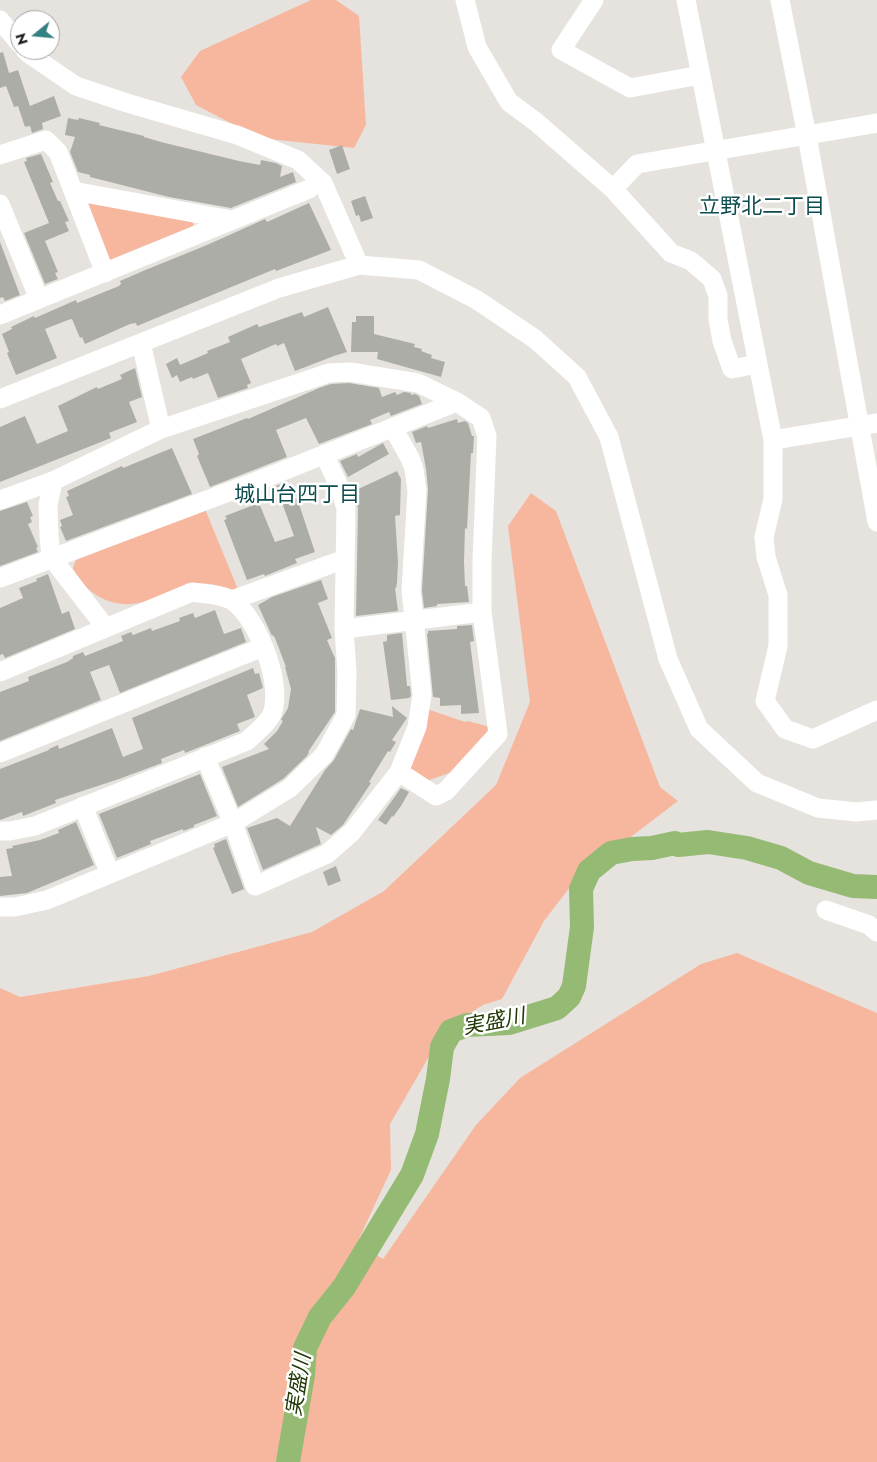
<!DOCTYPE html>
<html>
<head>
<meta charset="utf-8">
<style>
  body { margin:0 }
  #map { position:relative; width:877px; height:1462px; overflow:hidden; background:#e6e3de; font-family:Jost,sans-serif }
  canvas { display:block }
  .north { position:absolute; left:10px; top:10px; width:50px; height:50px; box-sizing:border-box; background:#fff; border:1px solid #a3a3a2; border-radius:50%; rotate:253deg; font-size:14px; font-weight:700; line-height:20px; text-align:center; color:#181816 }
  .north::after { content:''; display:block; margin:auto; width:18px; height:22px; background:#378082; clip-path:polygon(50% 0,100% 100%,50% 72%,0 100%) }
</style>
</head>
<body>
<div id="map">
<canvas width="877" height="1462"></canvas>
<div class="north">N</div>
</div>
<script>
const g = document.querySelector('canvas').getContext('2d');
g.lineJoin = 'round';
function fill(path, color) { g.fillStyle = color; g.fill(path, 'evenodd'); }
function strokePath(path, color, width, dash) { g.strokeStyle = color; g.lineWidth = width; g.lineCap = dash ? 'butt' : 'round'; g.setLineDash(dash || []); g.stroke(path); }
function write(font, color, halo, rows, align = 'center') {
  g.font = font + ' Jost,"Noto Sans JP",sans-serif'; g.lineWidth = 5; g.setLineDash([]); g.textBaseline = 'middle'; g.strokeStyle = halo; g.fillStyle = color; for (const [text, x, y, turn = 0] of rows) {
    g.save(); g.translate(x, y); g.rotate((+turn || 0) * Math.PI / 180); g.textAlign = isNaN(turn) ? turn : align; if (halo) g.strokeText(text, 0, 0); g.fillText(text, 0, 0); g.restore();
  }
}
const green = new Path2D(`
  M311 0H336L359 16 366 125 354 148 259 138 196 105 181 77 200 51Z
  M93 194 192 220 195 231 117 262 107 259 85 203Z
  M531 493 556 511 660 787 678 801 577 878 544 921 502 999 483 1005 445 1029 390 1124 391 1170 357 1243 383 1259 476 1125 520 1078 701 964 737 953 877 1013V1462H0V988L20 997 149 976 312 932 384 891 496 785 530 702 508 526Z
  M205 509 239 592C226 588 211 582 197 584 178 588 161 597 143 602 113 610 86 595 73 568L76 560Z
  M427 709 465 722 468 721 490 727 491 732 452 772 427 781 409 770Z`);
const river = new Path2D(`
  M288 1462 303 1375 305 1348 320 1317 344 1287 412 1175 427 1134 438 1079 442 1047 451 1031 467 1025 509 1023 557 1008 569 997 574 986 582 927 581 889 589 871 611 853 632 849 652 848 675 843 678 845 708 842 747 848 781 858 809 873 853 886 877 887`);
const building = new Path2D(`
  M3 52 9 73 18 70 30 106 54 96 61 116 42 123 43 129 32 133 30 126 25 127 18 106 14 107 6 86 0 88V53Z
  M68 118 78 120 79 118 100 123 99 125 144 136V137L161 142 239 161 260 165 261 160 276 163 282 166 280 177 293 172 296 182 231 208 169 197 90 177V175L78 172 70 152 75 137 65 135Z
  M342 145 350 169 337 174 329 150Z
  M41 154 53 182 50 183 58 201H60L69 221 65 222 69 231 45 241 58 272 55 273 58 279 45 284 24 233 49 223 24 162 27 161 26 158Z
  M365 196 373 218 361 222 359 215 356 216 351 201Z
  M309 203 331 250 276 271 275 269 137 326 136 323 130 324 85 344 82 337 80 338 72 319 68 320 45 329 57 358 16 375 7 353 9 352 2 334 12 329 11 327 34 316 35 318 76 300 77 303 119 286 121 284 120 281 143 271 207 245 265 219 267 222Z
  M0 242 20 295 5 301 3 297 0 298Z
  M328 307 347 352 334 356 295 371 284 343 277 346 276 344 241 359 251 383 247 385 248 388 218 398 208 373 193 379 192 377 180 382 177 375 172 378 166 364 177 358 180 365 208 353 207 351 230 342 228 337 257 324 259 327 302 312 304 317Z
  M356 316H374V334L415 344 414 347 422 349 421 351 432 355 431 358 445 362 441 377 377 359 378 352H351L352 322H356Z
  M135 368 142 397 129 402 137 422 109 433 111 438 0 482V427L25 416 37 444 68 431 58 406 97 387 98 389 122 379 120 375Z
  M349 383 379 388 382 397 395 392 397 395 404 392 411 393V395L415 394 419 396 422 404 391 416 389 412 370 420 372 424 319 444 306 418 276 430 287 457 210 487 197 456 199 454 193 439 247 418 248 419 319 388 331 384Z
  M457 419 458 423 465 421 468 423 472 436H474L473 453H471L467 529 465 528 464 562 465 586H467L469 602 437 604V606L424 608 422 590 428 489 426 469 421 442 416 443 412 432 427 426 428 428Z
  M383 443 389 454 348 477 340 461 357 454 358 457Z
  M172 448 192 494 66 541 60 527 62 526 60 520 73 515 66 497 69 496 67 491 122 466 123 468Z
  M397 471 401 479 400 513V515L395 516 398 562 397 583 396 588H395L398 611 356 616 358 508 355 500 356 490Z
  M287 482 294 500 297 498 315 552 295 559 297 563 265 576 264 574 247 580 224 520 227 519 225 516 259 503 275 542 294 536 276 486Z
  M27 502 33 516 30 517 32 522 28 524 38 547 36 548 38 552 0 566V511Z
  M48 574 62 614 69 611 75 629 5 658 3 654 0 655V608L23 598 19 588 37 581 36 579Z
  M321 580 328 599 318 603 332 638 327 640 335 658V712L308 752H309L307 756 283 779 238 807 222 767 269 749 264 744 277 731 283 721 281 720 282 718 288 708 291 689 285 667H286L275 638 273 635 272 636 258 605 272 597Z
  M215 610 224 634 241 628 246 642 120 693 109 665 90 672 101 700 0 741V692L29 681 28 677 67 662 73 658V656L83 652 85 656 123 641 121 636 131 632 133 635 151 628 152 631 180 621 179 618 193 613 195 618Z
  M472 625 474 641 470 642 479 713 461 714V705L440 706V698L433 697 427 634H428V631L457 629V626Z
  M402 633 407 686H410L411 696 409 698 391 700 383 642 387 641V635Z
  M253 668 255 674 259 673 263 688 247 695 255 717 237 724 240 731 185 753 184 750 161 759 162 763 119 779 55 800 56 803 23 816 22 812 0 820V769L49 750V749L58 745 59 749 112 728 123 757 143 749 132 718Z
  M392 706 407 718 392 740 396 742 390 752 388 751 369 782 371 783 343 825 331 835 316 827 321 844 263 870 247 828 277 818 290 826 325 770 334 760 351 729 353 730 360 709 393 717Z
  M200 774 217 816 194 825V827L183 831V829L150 841 151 844 117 858 99 814Z
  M401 788 409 792 401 806 393 817 392 816 386 825 378 820Z
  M76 822 94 865 27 893 0 896V877L12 876 6 849 13 848 12 846 40 840 59 833 58 830Z
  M226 839 244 889 232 894 213 848 215 847 214 844Z
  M336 866 341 881 328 886 323 872Z`);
const minor = new Path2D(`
  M465 0 477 47 509 102 536 122 613 189 671 253 691 261 712 279 718 296V319L722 341 732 369 757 364
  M594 0 561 50 630 88 700 75
  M686 0 773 440V499L764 537 766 557 778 595V646L765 701 785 729 813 739 877 710
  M780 0 807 136 877 522
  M0 20 20 44
  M25 50 29 54 76 86 127 103 237 135 298 160 323 183 359 265
  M0 155 46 140 58 152 105 273
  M613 189 637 164 877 123
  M73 191 232 220
  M0 204 39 299
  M0 315 309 189
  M141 343 161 429
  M0 399 279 288 359 265 419 270 477 300 535 339 577 377 609 437 668 659 699 729 757 783 818 808 856 812 877 810
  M393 428 410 458 414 469 417 491 411 590 422 695 417 727 399 772
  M773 440 877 423
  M53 481 48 505 49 536 51 557 106 628
  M0 500 53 481 161 429 329 373 350 372 418 383 457 402 481 418 487 436 482 561V612L498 734 446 791 436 796 399 772 352 832 327 854 255 886 233 823 205 757
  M0 578 255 482 457 402
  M232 600 345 559
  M344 629 482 612
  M0 672 192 592C205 594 222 594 233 601 258 619 285 687 271 716 266 725 254 734 247 741L35 826 10 831H0
  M0 753 263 647
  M83 806 110 874
  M0 907H15L47 900 233 823 290 788 324 755 346 715 347 672 344 629 346 509 340 488 324 454
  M826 910 869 925 877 932`);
const neighbourhoodNames = [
  ["立野北二丁目",762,208],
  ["城山台四丁目",297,496]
];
const waterNames = [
  ["実盛川",494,1023,-11],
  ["実盛川",300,1385,-81]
];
fill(green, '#f7b79f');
strokePath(river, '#94ba73', 24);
fill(building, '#adada8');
strokePath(minor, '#fff', 19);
write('21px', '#0d4c4e', '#fff', neighbourhoodNames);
write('italic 21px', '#213804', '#fff', waterNames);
</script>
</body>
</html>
